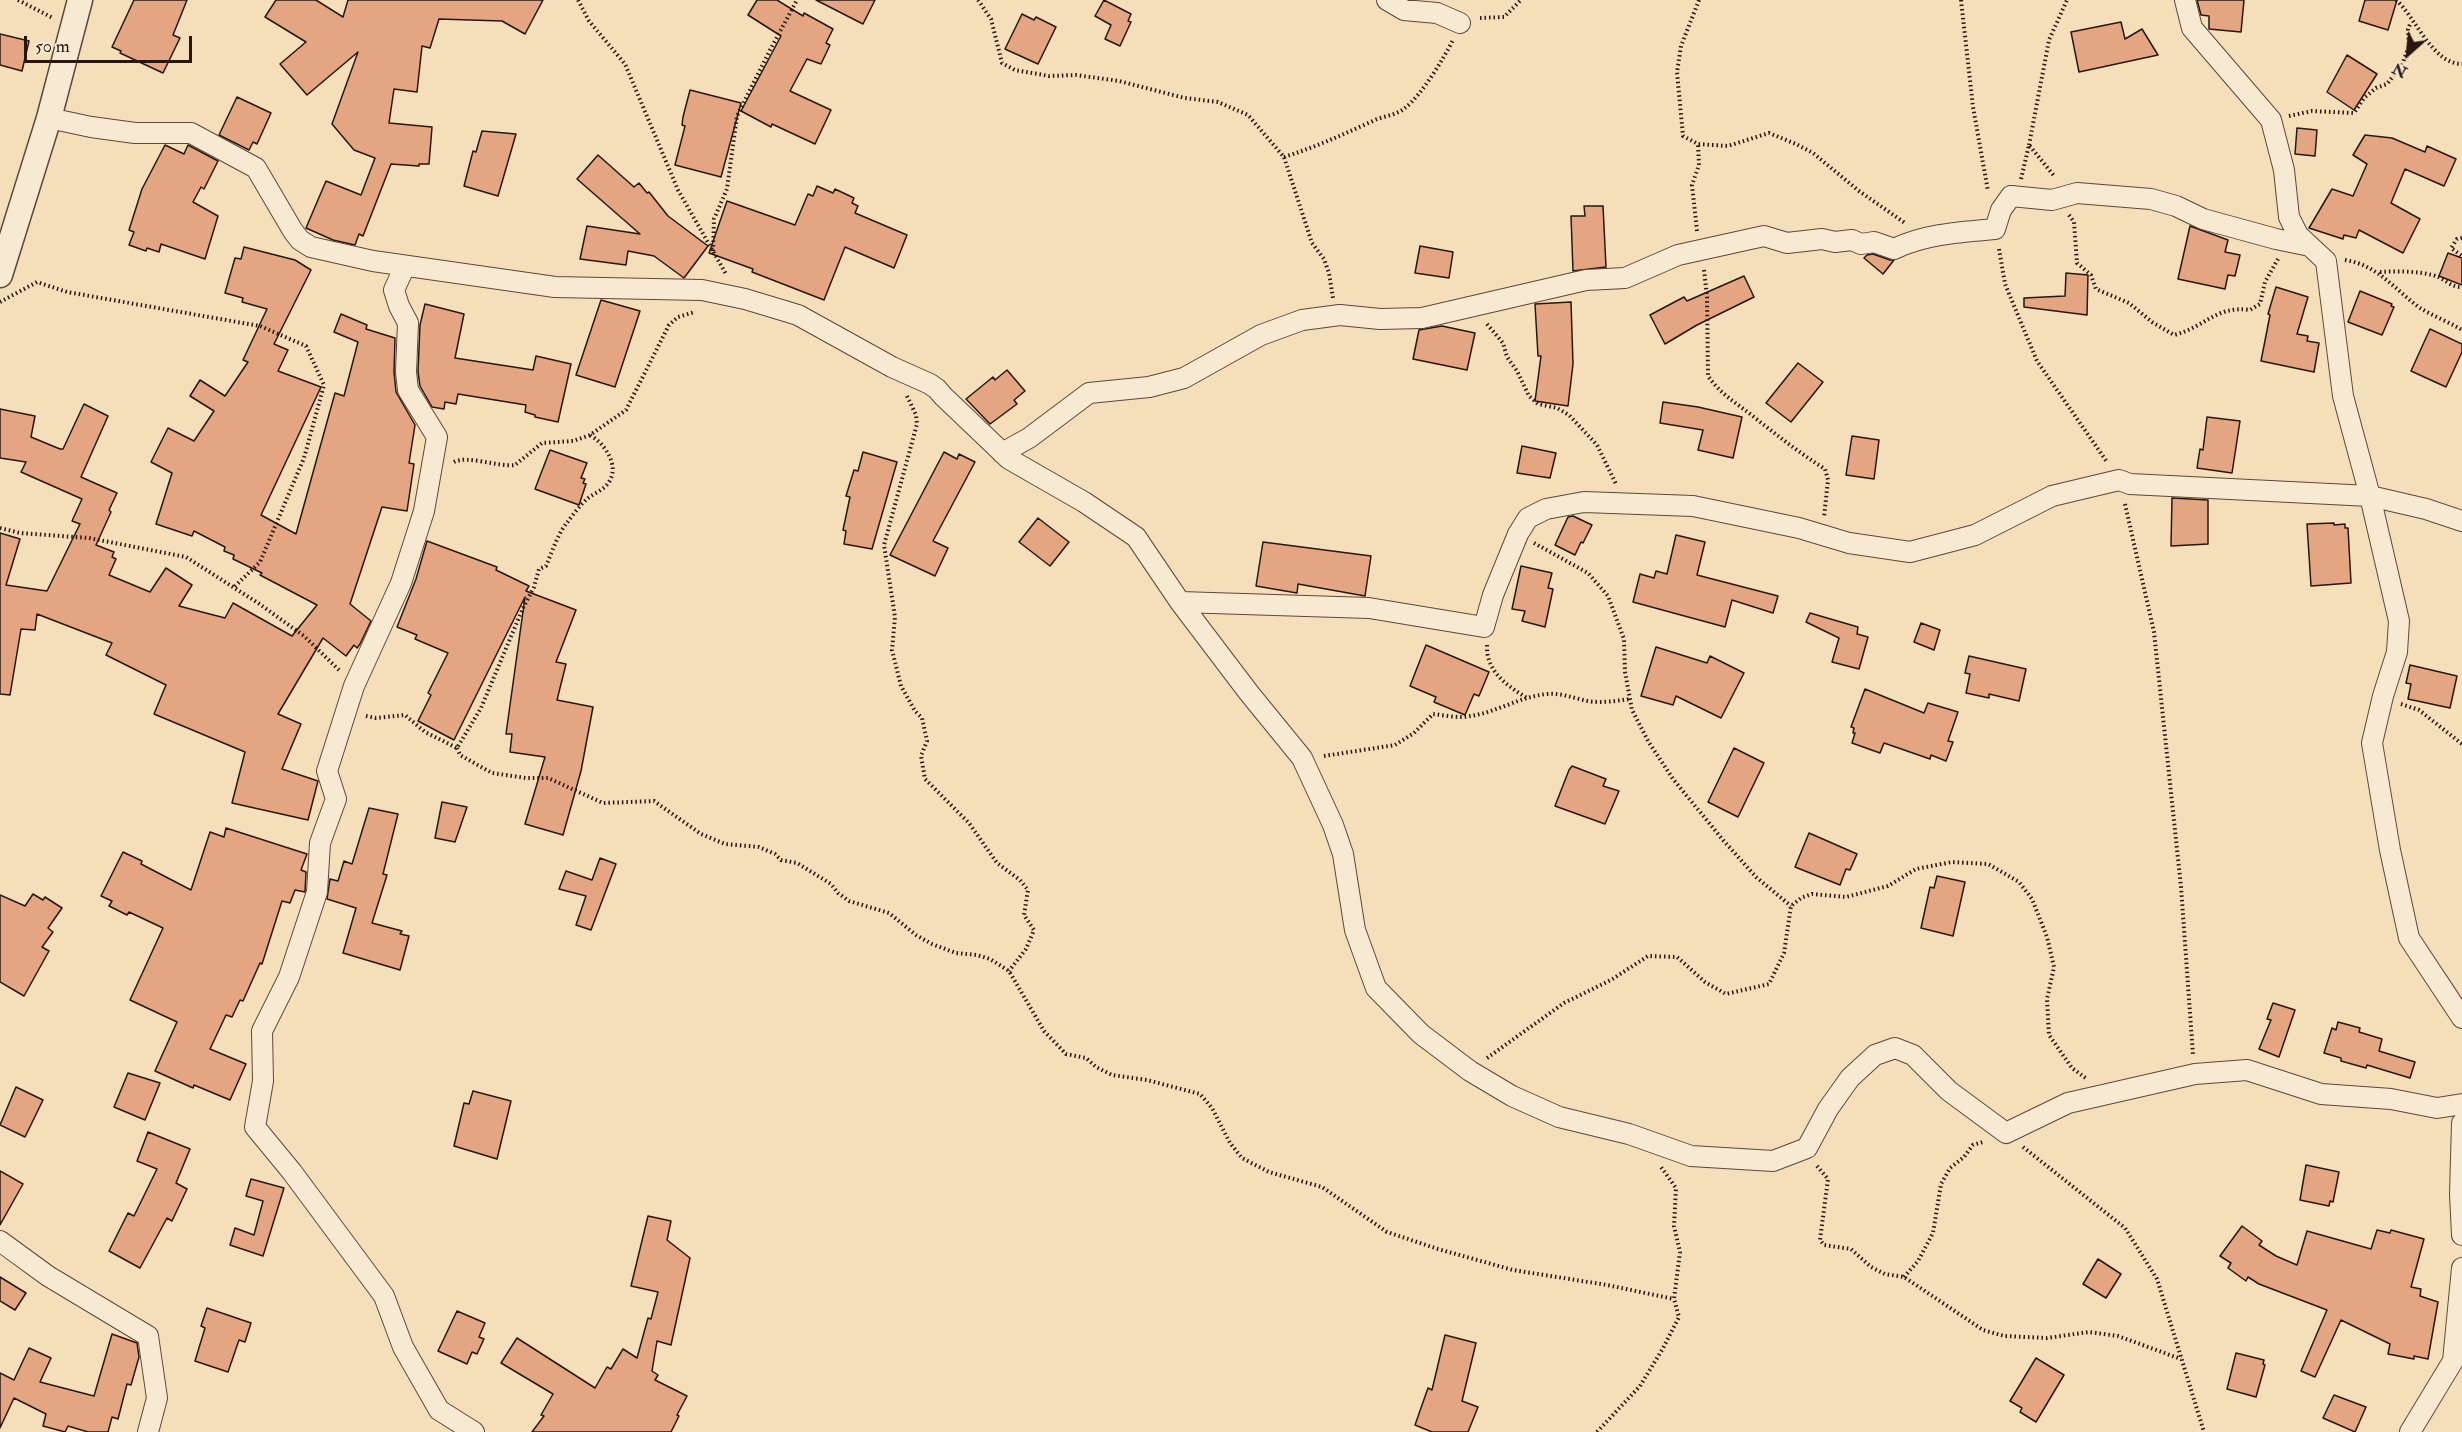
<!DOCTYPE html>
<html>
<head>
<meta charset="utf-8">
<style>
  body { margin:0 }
  #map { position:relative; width:2462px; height:1432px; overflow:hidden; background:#f4dfba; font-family:"IM FELL Double Pica",serif }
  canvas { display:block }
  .north { position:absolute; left:2378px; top:24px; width:60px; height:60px; -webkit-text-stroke:4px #f8ead2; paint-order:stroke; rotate:207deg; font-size:16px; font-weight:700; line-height:24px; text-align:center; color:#281610 }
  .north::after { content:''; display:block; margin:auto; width:21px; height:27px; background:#281610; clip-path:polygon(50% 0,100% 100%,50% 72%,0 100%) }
  .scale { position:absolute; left:24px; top:36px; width:168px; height:27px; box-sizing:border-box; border:3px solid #281610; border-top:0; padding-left:8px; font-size:18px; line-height:21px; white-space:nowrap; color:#281610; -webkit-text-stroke:4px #f8ead2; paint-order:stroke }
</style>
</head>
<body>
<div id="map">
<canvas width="2462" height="1432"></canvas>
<div class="north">N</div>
<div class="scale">50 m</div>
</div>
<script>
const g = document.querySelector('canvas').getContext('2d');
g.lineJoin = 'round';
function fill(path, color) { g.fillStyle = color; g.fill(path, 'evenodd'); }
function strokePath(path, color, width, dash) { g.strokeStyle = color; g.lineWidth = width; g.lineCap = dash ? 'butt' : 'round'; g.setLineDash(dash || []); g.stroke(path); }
const building = new Path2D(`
  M134 0H187L173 35 180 38 163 73 120 53 121 51 112 47Z
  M276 0H316L343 17 348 0H543L525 34 502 21 439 19 430 48 422 46 417 92 394 89 389 123 432 127 429 164H419V166L391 164 363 236 359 234 355 245 333 240 306 228 326 181 361 195 375 158 354 150 332 124 358 52 307 95 280 64 306 42 265 17Z
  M757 0H777L803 16 804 13 833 29 826 43 830 45 821 64 807 59 790 91 831 110 815 144 772 124 771 127 741 111 781 36 748 15Z
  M816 0H875L863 24Z
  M1104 0 1131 14 1128 21 1131 22 1120 46 1105 39 1111 25 1095 16Z
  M2197 0H2244L2241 32 2209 29V16L2201 15Z
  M2365 0H2397L2388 30 2359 21Z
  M1022 14 1034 20 1036 17 1056 27 1038 64 1005 49Z
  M2121 22 2125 39 2142 29 2158 55 2079 72 2071 32Z
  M0 34 29 41 22 71 0 65Z
  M2347 55 2377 74 2354 110 2327 92Z
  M690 90 741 103 721 177 675 165 685 126 682 125 683 117Z
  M237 97 271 113 257 144 253 142 249 150 219 135Z
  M2297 128 2317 130 2315 156 2295 154Z
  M482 131 516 134 498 196 464 186 473 151 476 152Z
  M2365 135 2392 138 2425 152 2427 146 2456 159 2444 186 2405 169 2391 203 2420 219 2403 253 2359 230 2356 238 2344 235 2343 239 2309 228 2332 189 2353 196 2367 164 2353 155Z
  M165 145 184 154 188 145 218 161 204 189 201 187 193 202 218 216 205 259 161 244 159 252 147 248 146 251 129 245 134 232 129 230 142 189Z
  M598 155 634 187 639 183 647 193 649 192 668 216 708 246 684 278 654 256 628 251 626 265 580 259 587 226 640 234 577 179Z
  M817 186 833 193 835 189 854 198 852 203 858 206 855 213 907 235 894 268 845 247 824 300 752 272 753 269 709 253 727 201 795 225 808 194 813 196Z
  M1584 206H1603L1606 267 1573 271 1571 216H1585Z
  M2190 226 2228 240 2225 252 2240 255 2235 276 2228 275 2225 289 2178 279Z
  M1420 246 1453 252 1449 278 1415 273Z
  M244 247 295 260 311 270 274 344 288 350 278 371 321 387 261 515 296 534 335 393 344 396 358 342 334 332 341 314 367 325 366 329 395 338 394 372 396 392 415 425 409 463 414 464 407 511 382 507 350 604 371 621 360 644 357 648 354 645 346 656 323 638 278 714 301 724 282 769 318 781 308 820 232 803 245 752 154 714 166 685 106 655 112 643 37 614 35 630 21 629 10 695 0 694V533L20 539 6 585 47 591 80 524 72 521 82 499 21 472 26 462 0 458V409L35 416 31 437 60 449H63L84 404 108 416 81 477 117 493 109 510 111 512 96 545 114 552 112 557 116 559 109 575 150 592 166 568 192 585 179 606 225 618 233 603 292 636 317 605 260 575 262 573 233 559 234 555 224 551 225 547 194 531 192 536 156 524 172 473 151 462 168 428 194 441 214 411 190 396 200 380 225 396 248 362 243 360 267 309 242 302 243 298 225 293 235 258 241 259Z
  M2448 253 2462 258V285L2439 276Z
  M1873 254 1890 260H1894L1883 274 1864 258 1867 255Z
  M2066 273 2088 275 2087 315 2024 307V298L2065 296Z
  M1744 276 1754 297 1697 325 1665 344 1650 315 1684 297 1687 301Z
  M2276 287 2308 297 2297 334 2308 336 2307 341 2319 343 2314 372 2261 361 2270 315 2268 314Z
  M2360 291 2392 304 2391 306 2394 307 2382 335 2348 322Z
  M601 300 640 311 615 387 576 375Z
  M1571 302 1573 364 1568 406 1535 401 1541 356H1538L1535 304Z
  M425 304 464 314 455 358 533 370 536 356 571 364 558 422 535 417V415L525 412 526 405 458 394 456 404 445 402 444 409 432 407 420 386 418 372 420 325Z
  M1442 326 1475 333 1467 370 1413 359 1419 330Z
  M2430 329 2462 344V352L2446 387 2411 371Z
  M1798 363 1823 382 1791 422 1766 403Z
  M1007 370 1025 391 1014 400 1017 404 990 424 966 399 993 377 995 380Z
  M1663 402 1698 407 1742 417 1733 458 1698 450 1703 430 1660 423Z
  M2207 417 2240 421 2232 473 2197 468 2200 449 2203 450Z
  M1852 436 1879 440 1874 479 1846 475Z
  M1522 446 1556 453 1550 478 1517 473Z
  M550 450 587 463 581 478 585 479 583 483 586 484 579 505 535 489Z
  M863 452 897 462 872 549 844 544 846 531 843 530 850 497 846 496 854 470 858 471Z
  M944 452 957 459 959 454 975 462 933 541 948 548 935 576 890 555Z
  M2172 498 2208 500V544L2171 546Z
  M1573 516 1592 525 1583 543 1581 542 1575 555 1555 545 1568 517Z
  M1038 518 1069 542 1050 566 1019 542Z
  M2334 523V525L2345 524V528H2348L2351 583 2311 586 2307 524Z
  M1676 535 1705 542 1697 575 1778 596 1773 613 1732 600 1725 627 1633 602 1640 574 1654 578 1656 571 1667 574Z
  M427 541 497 567 496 570 529 586 526 591 576 610 556 662 566 664 557 700 593 707 581 771 563 835 525 824 545 757 510 752 512 734H506L525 597 454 740 418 721 431 695 428 693 448 653 415 639 417 635 397 627 416 579Z
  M1263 542 1371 556 1365 596 1298 584 1297 593 1256 586Z
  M1521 566 1552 573 1548 588 1553 589 1545 627 1522 621 1525 611 1512 609Z
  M1810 613 1858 627 1857 634 1868 637 1859 669 1832 662 1839 638 1806 622Z
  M1921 623 1940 630 1934 650 1914 642Z
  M1426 645 1489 672 1479 696 1474 694 1465 715 1434 702 1436 697 1410 686Z
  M1656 647 1707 663 1710 656 1744 673 1721 718 1676 696 1673 705 1641 696Z
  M1969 656 2026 669 2019 701 1989 694V698L1966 693 1970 674 1965 673Z
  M2410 665 2457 676 2450 708 2408 699 2411 684 2406 683Z
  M1865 689 1924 713 1928 703 1958 712 1948 741 1953 742 1946 761 1931 755 1930 759 1884 743 1880 753 1852 743 1855 733H1853L1854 728 1851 727Z
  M1734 748 1764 763 1738 817 1708 802Z
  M1572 766 1606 779 1603 786 1619 791 1605 824 1555 806 1569 770Z
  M442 802 467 807 455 842 435 838Z
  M369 808 398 814 383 874 387 875 372 923 402 931 400 934 409 936 400 970 343 953 356 908 327 899 330 879 338 881 344 861 352 864Z
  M226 828 307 854 301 870 306 872 305 892 295 890 290 903 282 901 262 964 260 963 243 1001 240 1000 232 1017 226 1015 210 1049 246 1064 230 1100 194 1085 193 1088 155 1071 177 1022 130 1000 163 928 129 912 127 915 109 906 112 901 101 896 123 852 142 861 141 864 191 890 210 832 224 837Z
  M1809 833 1857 854 1850 870 1846 869 1840 885 1795 867Z
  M600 858 616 864 591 930 576 925 586 896 559 889 566 871 592 880Z
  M1937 876 1965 882 1953 936 1921 928 1930 887 1934 888Z
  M33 894 43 900 45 897 62 908 48 928 53 932 42 947 49 951 24 996 0 982V895L25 906Z
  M2273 1003 2295 1010 2279 1057 2259 1049 2271 1020 2267 1019Z
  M2338 1022 2360 1028 2359 1032 2382 1039 2379 1051 2415 1062 2410 1078 2367 1065 2366 1068 2341 1061V1058L2324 1053 2332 1028 2336 1030Z
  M128 1073 160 1083 145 1120 114 1107Z
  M16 1087 43 1100 25 1137 0 1125Z
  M473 1091 511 1101 497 1159 454 1146 464 1103 469 1104Z
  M148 1132 190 1149 176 1183 187 1189 172 1221 167 1218 140 1268 109 1251 128 1213 134 1216 157 1169 137 1161Z
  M2306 1165 2339 1172 2333 1202 2330 1201 2329 1206 2300 1200Z
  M0 1171 23 1184 0 1225Z
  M251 1179 284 1188 263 1256 230 1245 235 1228 254 1235 263 1201 246 1196Z
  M648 1216 671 1221 667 1240 690 1258 671 1345 657 1341 652 1371 658 1375 655 1380 687 1396 677 1415 679 1416 671 1432H532L544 1416 541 1415 553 1394 501 1363 517 1338 595 1388 607 1367 611 1369 623 1349 637 1358 648 1318 651 1319 658 1292 631 1286Z
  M2242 1226 2262 1241 2259 1245 2276 1256 2297 1265 2307 1231 2371 1249 2377 1230 2390 1233 2391 1230 2424 1239 2411 1287 2421 1289 2420 1296 2438 1302 2428 1359 2414 1356V1359L2388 1354 2390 1344 2341 1320 2315 1377 2301 1371 2327 1310 2259 1284 2248 1277 2246 1281 2228 1268 2231 1263 2220 1256Z
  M2098 1259 2121 1274 2106 1298 2083 1284Z
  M0 1277 26 1293 15 1310 0 1301Z
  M207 1308 251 1323 245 1342 239 1340 228 1372 195 1361 205 1328 201 1326Z
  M457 1311 485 1323 479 1337 484 1339 477 1354 472 1352 467 1364 438 1351Z
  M112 1334 137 1343 139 1357 131 1385 127 1384 118 1419 112 1417 108 1432H88L68 1426 65 1432 43 1426 46 1414 14 1398 0 1428V1373L14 1380 29 1348 51 1358 40 1382 94 1396Z
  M1445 1335 1476 1343 1462 1401 1478 1407 1468 1432H1432L1415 1425 1428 1388 1432 1390Z
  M2236 1353 2264 1360 2263 1364 2265 1365 2256 1397 2227 1389Z
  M2036 1358 2064 1375 2036 1422 2020 1412 2022 1408 2010 1401Z
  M2334 1395 2366 1407 2355 1432 2323 1418Z`);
const path = new Path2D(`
  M18 0 53 18
  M578 0 589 21 625 64 678 190 726 274
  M978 0 991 19 1002 63 1015 70 1049 76 1076 75 1119 81 1185 98 1218 102 1248 115 1284 157 1312 243 1324 259 1329 273 1333 298
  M1699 0 1681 46 1677 72 1683 136 1698 144 1728 146 1769 133 1796 144 1813 153 1859 191 1905 223
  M1961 0 1973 107 1988 191
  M2396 0C2415 16 2432 64 2462 64
  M1480 18 1504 17 1521 0
  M2289 116 2312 111 2354 113 2364 98 2376 88 2387 84 2402 65 2409 46 2408 29 2411 22
  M2029 145 2049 40 2067 0
  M1284 157C1316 147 1344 134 1375 120 1384 116 1397 115 1405 108 1421 96 1444 58 1453 40
  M2021 179 2029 145 2055 177
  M2069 215 2074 222 2077 263 2091 275 2096 289 2129 303 2152 322 2174 335C2204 328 2216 305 2250 310L2260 304 2265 282 2278 259
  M1697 231 1692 185 1699 165 1698 144
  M2462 238 2457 239 2451 248 2462 256
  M1999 249 2005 284 2037 361 2107 462
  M713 251 714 219 727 189 737 116 769 52 797 0
  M2345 260C2378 265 2395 290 2420 308 2433 316 2449 322 2462 330
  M1704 270 1707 297 1708 376C1718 391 1734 402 1749 413 1774 433 1798 452 1825 469L1828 480 1824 517
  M2380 272C2397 271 2416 271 2432 275 2444 277 2450 288 2462 287
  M0 302 37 282 67 292 260 326 306 346 324 385 304 458 260 562 233 588
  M1487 324 1503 343 1507 357 1517 371 1529 396 1538 404 1557 408 1569 415 1597 445 1616 484
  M907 396 916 415 917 424 884 545 895 617 892 650 901 686 915 711 922 718 927 741 921 756 925 779 969 823 997 863 1020 880 1028 890 1024 915 1034 930 1026 949 1009 971
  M454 462C467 455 497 467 515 465L542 443 573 441 590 435 626 410 669 325 678 317 695 312
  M2125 504 2154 632 2181 887 2193 1055
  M0 528 20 533 89 538 186 557 258 603 304 636 339 670
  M1534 543 1588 573 1608 596 1624 639 1625 672 1632 710 1648 741 1673 779 1723 840 1756 877 1791 906
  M1487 645C1486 671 1506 685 1527 698
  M2401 704 2419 710 2462 744
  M366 716 376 718 405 715 425 732 457 748 481 708 523 608 534 587 539 569 546 566C552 552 557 536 566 524 572 516 580 505 587 499 594 493 604 490 609 482 620 465 604 443 590 435
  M457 748 460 755 492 773 526 778H548L603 803 654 801 701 834 725 844 759 847 775 854 781 860 797 863 831 884 838 893 849 901 889 913 916 935 932 944 956 953 977 955 990 959 1009 971 1044 1031 1066 1054 1086 1058 1096 1067 1112 1075 1147 1080 1200 1094 1212 1108 1230 1143 1242 1158 1269 1172 1322 1187 1387 1232 1438 1249 1513 1270 1607 1285 1674 1299
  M1324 756 1395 745 1414 733 1433 714C1442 715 1452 717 1461 717 1491 716 1517 697 1547 694 1560 693 1571 697 1583 700 1598 704 1615 701 1630 699
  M1487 1058 1564 1003 1611 980 1648 956 1677 957 1705 982 1726 994 1769 984 1784 953 1791 906 1801 898 1812 894 1846 897 1888 886 1916 869 1952 862 1988 864 2019 882 2032 899 2047 937 2054 967 2047 999 2049 1035 2072 1068 2087 1079
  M2023 1147 2125 1228 2157 1279 2204 1432
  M1817 1166 1828 1179 1820 1240 1824 1245 1851 1249 1871 1267 1885 1274 1904 1277 1983 1330 2004 1336 2047 1338 2089 1332 2118 1336 2181 1359
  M1904 1277 1918 1261 1933 1233 1941 1184 1950 1168 1964 1157 1973 1145 1983 1142
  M1597 1432 1640 1386 1662 1350 1679 1317 1674 1299 1680 1252 1674 1226 1676 1188 1661 1167`);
const minor = new Path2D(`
  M1387 0 1404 10 1437 13 1460 23
  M2185 0 2192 28 2271 120 2284 170 2289 217 2298 235 2326 261 2343 396 2370 496 2399 621 2397 652 2383 696 2372 743 2390 850 2409 938 2462 1018
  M49 118 91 127 135 133H191L256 168 293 231 300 240 311 247 373 261 555 287 702 290 745 299 798 315 892 367 930 384 937 389 943 396 1009 459 1084 502 1136 537 1180 602 1249 693 1302 758 1333 825 1343 854 1355 930 1376 988 1421 1034 1470 1071 1512 1096 1559 1117 1629 1134 1691 1156 1773 1161 1807 1148 1828 1109 1850 1078 1875 1055 1895 1048 1913 1055 1949 1091 2006 1133 2068 1103 2195 1074 2247 1070 2321 1094 2391 1099 2437 1108 2462 1104
  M405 266 394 290 399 306 408 323 406 372 408 390 437 437 424 511 401 583 354 686 327 771 336 799 320 843 317 892 289 977 262 1031 263 1081 255 1127 292 1172 384 1296 403 1347 439 1410 474 1432
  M1002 453 1029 438 1089 393 1149 387 1184 378 1261 335 1302 320 1340 315 1380 319 1422 318 1586 280 1625 278 1678 255 1764 236 1787 243 1822 239 1835 242 1852 240 1861 244 1874 242 1894 249C1925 234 1961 232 1995 229L2001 210 2011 196 2052 200 2077 193 2151 199 2176 206 2203 219 2276 239 2310 246
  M1180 602 1369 608 1484 627 1493 595 1518 534 1528 518 1546 509 1584 502 1693 506 1799 528 1849 543 1910 552 1975 535 2052 496 2119 480 2130 484 2370 496 2426 509 2462 521
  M2462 1123 2460 1194 2462 1235
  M0 1241 48 1276 148 1336 157 1398 148 1432
  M2410 1432 2453 1361 2462 1268`);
const tertiary = new Path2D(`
  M0 275 49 118 80 0`);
fill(building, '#e4a682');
strokePath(building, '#281610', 1.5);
strokePath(minor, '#5b483a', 22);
strokePath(tertiary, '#5b483a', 27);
strokePath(path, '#281610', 4, [1.5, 3]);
strokePath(minor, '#f8ead2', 20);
strokePath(tertiary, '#f8ead2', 24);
</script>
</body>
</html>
